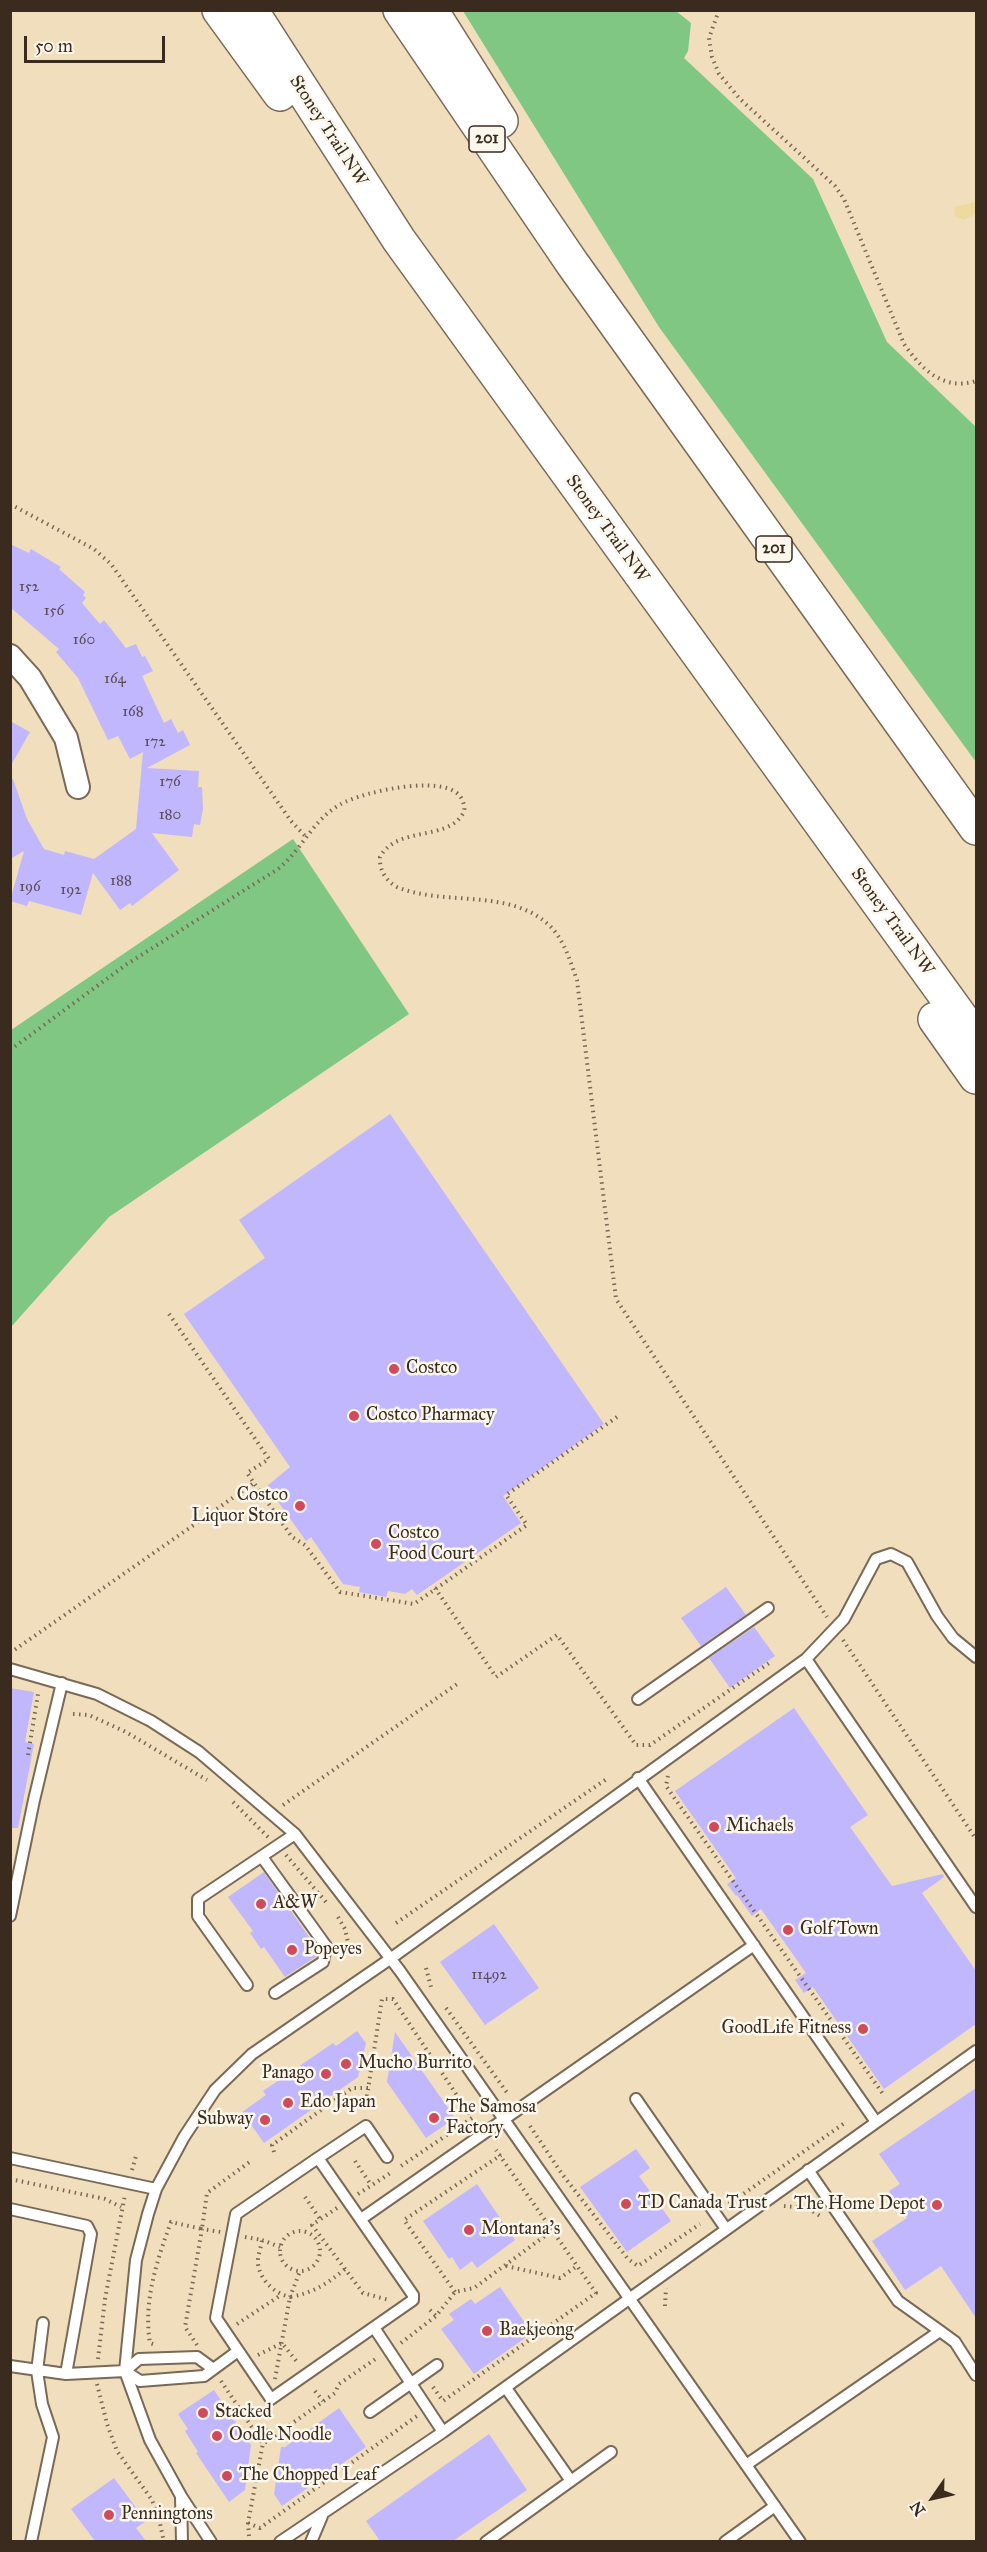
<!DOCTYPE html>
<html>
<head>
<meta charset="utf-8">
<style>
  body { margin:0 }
  #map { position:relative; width:987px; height:2552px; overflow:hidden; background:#f0debd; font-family:"IM FELL Great Primer",serif }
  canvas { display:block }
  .frame { position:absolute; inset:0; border:12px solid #3b2a1e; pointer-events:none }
  .north { position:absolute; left:903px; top:2468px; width:60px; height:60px; -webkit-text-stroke:4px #fbf7ec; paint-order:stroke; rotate:236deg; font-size:16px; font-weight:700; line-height:24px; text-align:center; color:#3b2a1e }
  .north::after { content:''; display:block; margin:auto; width:21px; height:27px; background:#3b2a1e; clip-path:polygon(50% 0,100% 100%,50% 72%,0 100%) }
  .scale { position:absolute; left:24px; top:36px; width:141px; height:27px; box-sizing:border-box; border:3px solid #3b2a1e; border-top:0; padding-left:8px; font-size:18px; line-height:21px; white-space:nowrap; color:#3b2a1e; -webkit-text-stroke:4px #fbf7ec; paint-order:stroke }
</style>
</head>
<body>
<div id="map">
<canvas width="987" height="2552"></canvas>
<div class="frame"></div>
<div class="north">N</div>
<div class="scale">50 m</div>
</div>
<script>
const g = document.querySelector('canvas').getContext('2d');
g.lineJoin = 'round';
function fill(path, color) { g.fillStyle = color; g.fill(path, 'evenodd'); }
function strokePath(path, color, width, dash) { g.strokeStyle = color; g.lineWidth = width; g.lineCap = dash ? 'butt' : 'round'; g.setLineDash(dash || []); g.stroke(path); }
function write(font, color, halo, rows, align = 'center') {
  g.font = font + ' "IM FELL Great Primer",serif'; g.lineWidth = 5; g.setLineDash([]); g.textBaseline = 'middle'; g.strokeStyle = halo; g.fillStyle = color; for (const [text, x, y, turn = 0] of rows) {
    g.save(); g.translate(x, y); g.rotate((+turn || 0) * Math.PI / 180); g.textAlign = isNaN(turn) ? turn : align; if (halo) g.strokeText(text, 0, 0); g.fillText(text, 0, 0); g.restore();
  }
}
const green = new Path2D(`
  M463 11H676L691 23 688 51 684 58 813 179 887 342 976 427V762L659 327Z
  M293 839 409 1014 109 1217 11 1327V1030Z`);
const sand = new Path2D(`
  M976 202V214L963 220 955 216 954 207Z`);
const building = new Path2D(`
  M10 544 29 553 31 549 61 567 59 569 85 592 83 595 86 598 82 603 100 624 104 620 126 648 136 644 142 657 145 656 153 671 142 676 164 723 171 719 178 733 183 730 190 745 147 768 199 771 198 787H202L203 809 200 825 194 824 192 837 152 833 179 870 132 906 130 903 120 910 93 873 81 915 29 901 27 906 10 901 24 851 10 859V779H13L27 819 44 849 64 855 65 851 94 859 136 829 143 752 130 759 118 736 108 740 78 678 56 652 59 649 10 607Z
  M10 721 30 732 10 767Z
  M390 1114 604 1424 503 1496 521 1523 417 1595 412 1589 405 1594 388 1591 386 1597 359 1592 360 1587 343 1584 311 1537 306 1541 267 1486 290 1467 184 1314 265 1258 239 1220Z
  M726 1587 746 1615 701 1646 681 1618Z
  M754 1627 775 1656 730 1688 709 1658Z
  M10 1688 34 1692 25 1742 34 1744 18 1828H10Z
  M794 1708 868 1815 850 1827 892 1886 943 1874 944 1877 922 1893 976 1971V2024L884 2089 813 1987 804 1993 795 1980 806 1973 761 1909 752 1916 737 1895 736 1896 727 1884 736 1878 675 1791Z
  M264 1872 318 1950 317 1956 285 1977 264 1947 261 1949 250 1933 253 1931 228 1897Z
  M494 1924 539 1988 485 2025 440 1962Z
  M357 2031 366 2043 358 2077 264 2143 242 2112 266 2095 263 2091 333 2043 336 2046Z
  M395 2032 455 2118 426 2138 387 2082Z
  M976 2088V2318L941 2266 905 2290 872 2241 907 2218 889 2191 900 2184 879 2154Z
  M636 2149 650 2168 639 2176 671 2221 627 2252 580 2187Z
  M477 2184 515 2240 477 2268 472 2261 460 2270 452 2257 449 2259 423 2221Z
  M500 2287 532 2333 474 2374 441 2329 454 2320 449 2314 471 2299 475 2304Z
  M214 2390 251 2445 245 2490 229 2502 196 2453 198 2452 185 2431 188 2429 178 2414Z
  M339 2408 366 2447 282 2506 274 2494 281 2447H285Z
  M489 2434 527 2490 453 2541H380L366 2521Z
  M114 2478 146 2521 136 2528 146 2541H95L71 2509Z`);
const path = new Path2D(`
  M719 10 709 38 712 57 719 74 740 99 835 186 844 199 904 344C922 370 944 391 976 381
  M10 504 94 549 111 564 291 821 306 837
  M10 1050 127 964 278 869C302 850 313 819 341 804 362 792 454 770 463 802 465 807 465 811 462 815 445 841 397 826 380 857 379 870 386 881 397 887 445 907 511 887 551 927 565 942 570 961 577 980L616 1299 827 1617
  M169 1314 269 1459 247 1473 292 1537 305 1545 340 1592 414 1604 527 1525 506 1495 617 1417
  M435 1588 496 1677 557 1635 636 1745H650L772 1661
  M843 1640 976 1839
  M10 1653 254 1483
  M73 1714 89 1715 126 1732 207 1780
  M28 1755 38 1694
  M668 1776 666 1786 883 2094
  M233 1802 268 1837
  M283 1805 460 1682
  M286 1855 326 1902
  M338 1917 345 1929 349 1947
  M396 1923 608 1778
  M426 1968 431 1987
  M446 2008 508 2094
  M367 2096 382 1999H393L472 2118 398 2168
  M530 2126 562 2174 628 2259 638 2266 700 2224
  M274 2152 272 2145 352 2088H368
  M355 2161 371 2185
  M132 2170 136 2156
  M10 2179 105 2199 121 2207
  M358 2194 392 2172
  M305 2197 320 2219
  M729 2204 846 2122
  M784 2206 807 2208 822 2217
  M337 2208 312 2225 363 2293 389 2300
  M280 2251a20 20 0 1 1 40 0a20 20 0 1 1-40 0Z
  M245 2237 262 2240C261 2248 257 2257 258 2264 260 2280 275 2294 290 2297L300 2271
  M262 2240 280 2247
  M506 2266 560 2278 577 2266
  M455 2292 404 2220 501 2155
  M665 2306 666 2288
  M430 2310 436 2316
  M237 2324 281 2295
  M401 2343 436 2316 455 2292 474 2288 553 2230
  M153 2344 150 2343C143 2302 157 2260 171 2222L202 2229 207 2193 251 2161
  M197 2345 185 2327 202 2229 221 2232
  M258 2355 282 2343 297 2362
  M98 2359 105 2299 125 2195
  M275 2379 290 2297C313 2293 327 2284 345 2269
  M221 2381 263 2444 335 2393 339 2384 377 2358
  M97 2384 107 2424 117 2451 152 2500 159 2519 164 2542
  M433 2387 443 2401 596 2293 496 2150
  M315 2391 323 2401
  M248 2523 260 2528 417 2416
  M249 2536 248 2523 266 2427`);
const lane = new Path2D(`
  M806 1659 976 1907
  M10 1669 97 1694 151 1721 199 1752 295 1834 400 1971 800 2542
  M638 1699 768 1608
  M638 1778 876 2122
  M262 1857 326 1946 323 1962 275 1993
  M10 1916 34 1800 62 1683
  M247 1985 198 1916V1899L295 1834
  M636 2099 726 2229
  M10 2158 156 2189
  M318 2158 413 2295V2300L271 2399 216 2318 236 2214Z
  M318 2158 366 2126 387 2157
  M808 2170 898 2301 940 2331
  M10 2209 87 2226 91 2234 66 2374
  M361 2219 754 1945
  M375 2329 443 2432
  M10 2366 66 2374 125 2371 140 2381 204 2376 238 2351
  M125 2371 139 2359 197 2357 212 2368
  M506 2388 571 2481
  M370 2412 437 2365
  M746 2465 940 2331 955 2342 976 2375
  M181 2497 182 2542
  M31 2542 53 2437 42 2404 37 2371 43 2323
  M211 2542 181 2496 150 2440 125 2371 136 2260 148 2214 156 2189 184 2137 215 2090 252 2054 390 1959 806 1659 844 1619 876 1559 891 1554 907 1562 937 1616 953 1638 976 1657
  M280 2542 443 2432 976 2051
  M311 2542 322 2516
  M486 2542 611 2452
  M725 2542 775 2506`);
const street = new Path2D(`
  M10 656 30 678 66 738 78 787`);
const highway = new Path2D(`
  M219 10 280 94
  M251 10 399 240 976 1038
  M400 10 572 263 976 828
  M431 10 501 121
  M935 1019 976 1077`);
const markers = [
  [394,1369,6,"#d1495b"],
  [354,1416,6,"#d1495b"],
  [300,1506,6,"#d1495b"],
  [376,1544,6,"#d1495b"],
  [714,1827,6,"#d1495b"],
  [261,1904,6,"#d1495b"],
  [788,1930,6,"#d1495b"],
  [292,1950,6,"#d1495b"],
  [863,2029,6,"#d1495b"],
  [346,2064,6,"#d1495b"],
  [326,2074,6,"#d1495b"],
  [288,2103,6,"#d1495b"],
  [434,2118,6,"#d1495b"],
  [265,2120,6,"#d1495b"],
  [626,2204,6,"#d1495b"],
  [937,2205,6,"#d1495b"],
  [469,2230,6,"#d1495b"],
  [487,2331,6,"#d1495b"],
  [203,2413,6,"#d1495b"],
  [217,2436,6,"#d1495b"],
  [227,2476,6,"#d1495b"],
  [109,2515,6,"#d1495b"]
];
const numberNames = [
  ["152",29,587],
  ["156",54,611],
  ["160",84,640],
  ["164",115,679],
  ["168",133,712],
  ["172",155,742],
  ["176",170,782],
  ["180",170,815],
  ["188",121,881],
  ["196",30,887],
  ["192",71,890],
  ["11492",489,1975]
];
const shields = [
  [487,139,36],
  [774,549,36]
];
const shieldNames = [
  ["201",487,139],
  ["201",774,549]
];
const streetNames = [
  ["Stoney Trail NW",328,131,57],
  ["Stoney Trail NW",607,529,54],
  ["Stoney Trail NW",892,922,54]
];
const poiNames = [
  ["Costco",406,1369],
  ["Costco Pharmacy",366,1416],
  ["Costco",288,1496,"right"],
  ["Liquor Store",288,1517,"right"],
  ["Costco",388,1534],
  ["Food Court",388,1555],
  ["Michaels",726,1827],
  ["A&W",273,1904],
  ["Golf Town",800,1930],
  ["Popeyes",304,1950],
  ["GoodLife Fitness",851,2029,"right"],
  ["Mucho Burrito",358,2064],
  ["Panago",314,2074,"right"],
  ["Edo Japan",300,2103],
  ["The Samosa",446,2108],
  ["Factory",446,2129],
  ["Subway",253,2120,"right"],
  ["TD Canada Trust",638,2204],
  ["The Home Depot",925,2205,"right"],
  ["Montana's",481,2230],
  ["Baekjeong",499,2331],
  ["Stacked",215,2413],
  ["Oodle Noodle",229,2436],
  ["The Chopped Leaf",239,2476],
  ["Penningtons",121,2515]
];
fill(green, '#7fc783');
fill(sand, '#eeda9e');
fill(building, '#c1b7fe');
strokePath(lane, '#7a6956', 14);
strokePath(street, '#7a6956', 26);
strokePath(highway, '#7a6956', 36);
strokePath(path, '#7a6956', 4, [1.5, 4.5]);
strokePath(lane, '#fff', 10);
strokePath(street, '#fff', 22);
strokePath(highway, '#fff', 33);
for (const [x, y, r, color] of markers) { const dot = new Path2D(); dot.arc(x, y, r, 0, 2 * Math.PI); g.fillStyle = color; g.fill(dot); strokePath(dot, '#fbf7ec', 2); }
write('15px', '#5c4d56', null, numberNames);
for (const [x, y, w] of shields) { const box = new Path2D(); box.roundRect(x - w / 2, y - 13, w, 26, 4.5); g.fillStyle = '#fbf7ec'; g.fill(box); strokePath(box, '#3b2a1e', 1.5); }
write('bold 16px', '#3b2a1e', null, shieldNames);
write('18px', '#3b2a1e', '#fbf7ec', streetNames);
write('18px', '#3b2a1e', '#fbf7ec', poiNames, 'left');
</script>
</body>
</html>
